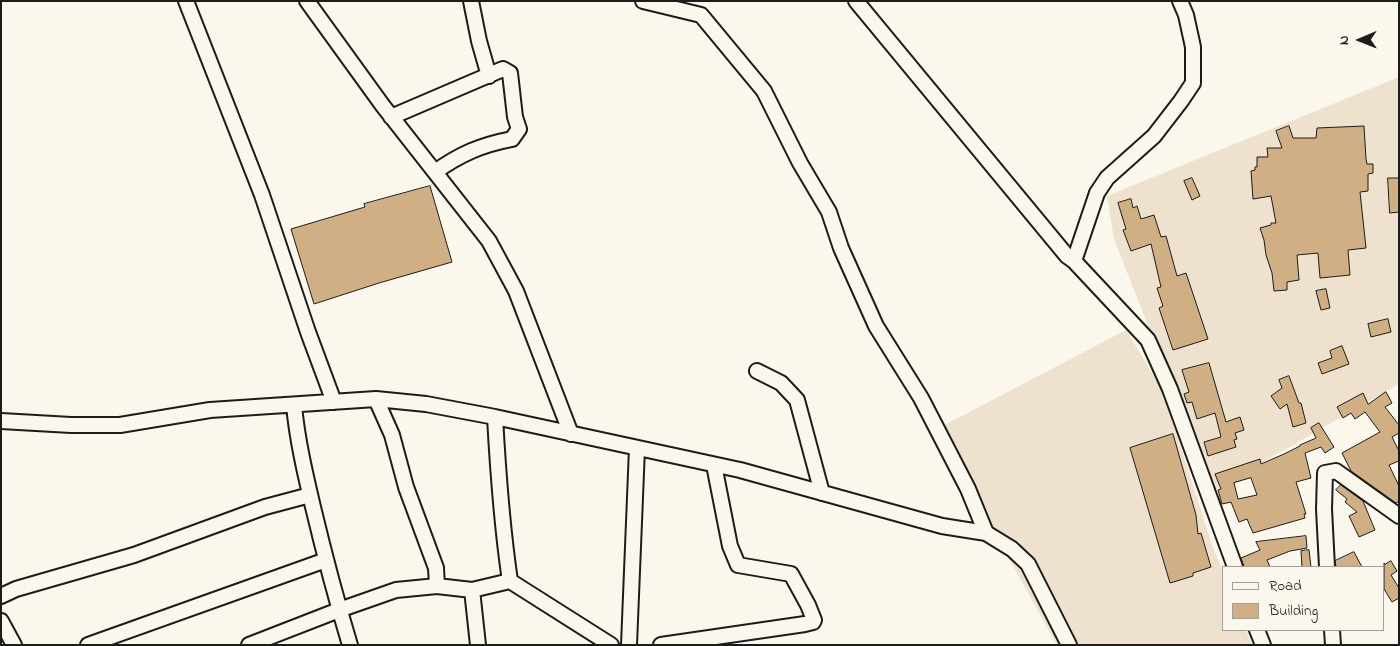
<!DOCTYPE html>
<html>
<head>
<meta charset="utf-8">
<style>
  body { margin:0 }
  #map { position:relative; width:1400px; height:646px; overflow:hidden; background:#fbf7ec; font-family:"Indie Flower",sans-serif }
  canvas { display:block }
  .frame { position:absolute; inset:0; border:2px solid #1c1c1c; pointer-events:none }
  .legend { position:absolute; left:1222px; top:566px; width:162px; height:65px; box-sizing:border-box; background:#fbf7ec; border:1px solid #a29f99; margin:0; padding:6px 9px; list-style:none; font-size:15px; color:#1c1c1c }
  .legend li { display:flex; align-items:center; gap:10px; height:25px }
  .legend b { width:25px; border:1px solid #a29f99 }
  .north { position:absolute; left:1335px; top:15px; width:50px; height:50px; -webkit-text-stroke:4px #fbf7ec; paint-order:stroke; rotate:269deg; font-size:14px; font-weight:700; line-height:20px; text-align:center; color:#1c1c1c }
  .north::after { content:''; display:block; margin:auto; width:18px; height:22px; background:#1c1c1c; clip-path:polygon(50% 0,100% 100%,50% 72%,0 100%) }
</style>
</head>
<body>
<div id="map">
<canvas width="1400" height="646"></canvas>
<div class="frame"></div>
<ul class="legend">
<li><b style="height:6px;background:#fbf7ec"></b>Road</li>
<li><b style="height:14px;background:#d1af84"></b>Building</li>
</ul>
<div class="north">N</div>
</div>
<script>
const g = document.querySelector('canvas').getContext('2d');
g.lineJoin = 'round';
function fill(path, color) { g.fillStyle = color; g.fill(path, 'evenodd'); }
function strokePath(path, color, width, dash) { g.strokeStyle = color; g.lineWidth = width; g.lineCap = dash ? 'butt' : 'round'; g.setLineDash(dash || []); g.stroke(path); }
const built = new Path2D(`
  M1399 77V384L1213 491 1114 239 1107 196Z
  M1126 330 1163 391 1212 545 1224 574V630H1246L1252 645H1057L937 429Z`);
const building = new Path2D(`
  M1289 126 1293 138H1316L1317 128 1364 126 1366 159 1367 164H1373V173L1368 174V191L1360 192 1366 248 1348 250 1350 275 1320 278 1318 253 1297 255 1299 280 1287 282V290L1274 291 1272 273 1266 255 1264 240 1260 228 1271 225V223H1276L1271 196 1253 199 1251 171 1255 170V167H1257V157H1268L1267 148H1282L1276 131Z
  M1192 178 1200 196 1192 200 1184 181Z
  M1388 178H1399V212L1390 213Z
  M430 186 452 262 379 283 314 304 291 229 365 207 364 204Z
  M1131 199 1133 208 1137 206 1141 219 1154 215 1161 237 1166 236 1177 276 1186 273 1208 339 1173 350 1159 308 1163 306 1157 288 1161 287 1151 244 1131 251 1123 230 1126 229 1118 203Z
  M1326 289 1330 308 1321 310 1316 291Z
  M1388 319 1391 332 1371 337 1368 324Z
  M1342 346 1349 364 1322 374 1318 363 1332 358 1330 351Z
  M1209 363 1226 422 1240 417 1244 430 1235 433 1237 439 1234 440 1236 447 1208 456 1204 442 1221 437 1215 413 1197 419 1192 402 1187 403 1184 394 1189 392 1182 370Z
  M1289 376 1299 403H1301L1306 423 1293 427 1287 404 1280 409 1271 396 1282 388 1279 380Z
  M1386 392 1392 403 1385 407 1399 425V433L1392 437 1399 451V461L1389 465 1399 486V501L1396 503 1351 471 1342 453 1380 432 1365 412 1355 419 1351 413 1343 418 1337 407 1363 393 1368 404Z
  M1319 423 1334 447 1325 453 1321 447 1305 453 1311 478 1296 482 1306 514H1304L1305 518 1253 533 1247 519 1239 522 1231 502 1222 504 1218 490 1221 489 1215 474 1260 459 1261 464 1284 454 1300 446V445L1316 438 1311 428ZM1251 478 1257 495 1238 499 1234 483Z
  M1173 434 1196 515 1198 534 1201 533 1211 567 1193 573V576L1170 583 1130 448Z
  M1341 485 1363 501 1375 530 1359 537 1349 516 1357 512 1345 502 1347 499 1336 490Z
  M1306 536 1307 548 1290 551 1267 560 1270 567H1244L1241 558 1260 550 1256 542Z
  M1309 550 1311 567H1302L1301 551Z
  M1354 552 1362 567H1336L1335 561Z
  M1391 561 1397 571 1391 575 1399 588V598L1392 602 1384 589V563L1385 564Z`);
const street = new Path2D(`
  M186 1 262 195 308 332 334 402
  M307 1 383 106 489 241 516 291 571 434
  M471 1 479 41 489 76
  M643 1 701 15 764 91 800 163 829 212 841 248 876 326 921 398 968 489 986 533
  M856 1 1067 256 1074 261 1148 340 1170 389 1235 567
  M391 117 503 69 510 73 515 117 519 129 512 139C481 145 460 154 435 172
  M1074 261 1097 193 1107 178 1154 136 1181 101 1193 83V47L1186 15 1180 1
  M757 371 781 383 797 400 822 493
  M376 399 392 435 406 487 436 568 437 586
  M294 405C297 439 305 473 313 507 324 553 336 599 350 645
  M495 417C498 472 502 527 510 581
  M1 421 71 425H120L210 410 376 399 426 404 495 417 740 470 942 526 986 533 1012 549 1028 564 1069 645
  M1327 567 1324 509 1325 473 1336 471 1399 516
  M472 590 478 645
  M1 596 16 589 134 555 265 507 310 495
  M1 621 14 645
  M1257 630 1263 645
  M1332 630 1333 645
  M88 645 326 560
  M249 645 339 610 396 590 437 586 472 590 510 581 611 645
  M629 645 637 448
  M661 645 805 624 813 622 814 620 808 605 791 574 738 565 730 546 714 465`);
fill(built, '#eee1cd');
fill(building, '#d1af84');
strokePath(building, '#1c1c1c', 1);
strokePath(street, '#1c1c1c', 18);
strokePath(street, '#fbf7ec', 14);
</script>
</body>
</html>
